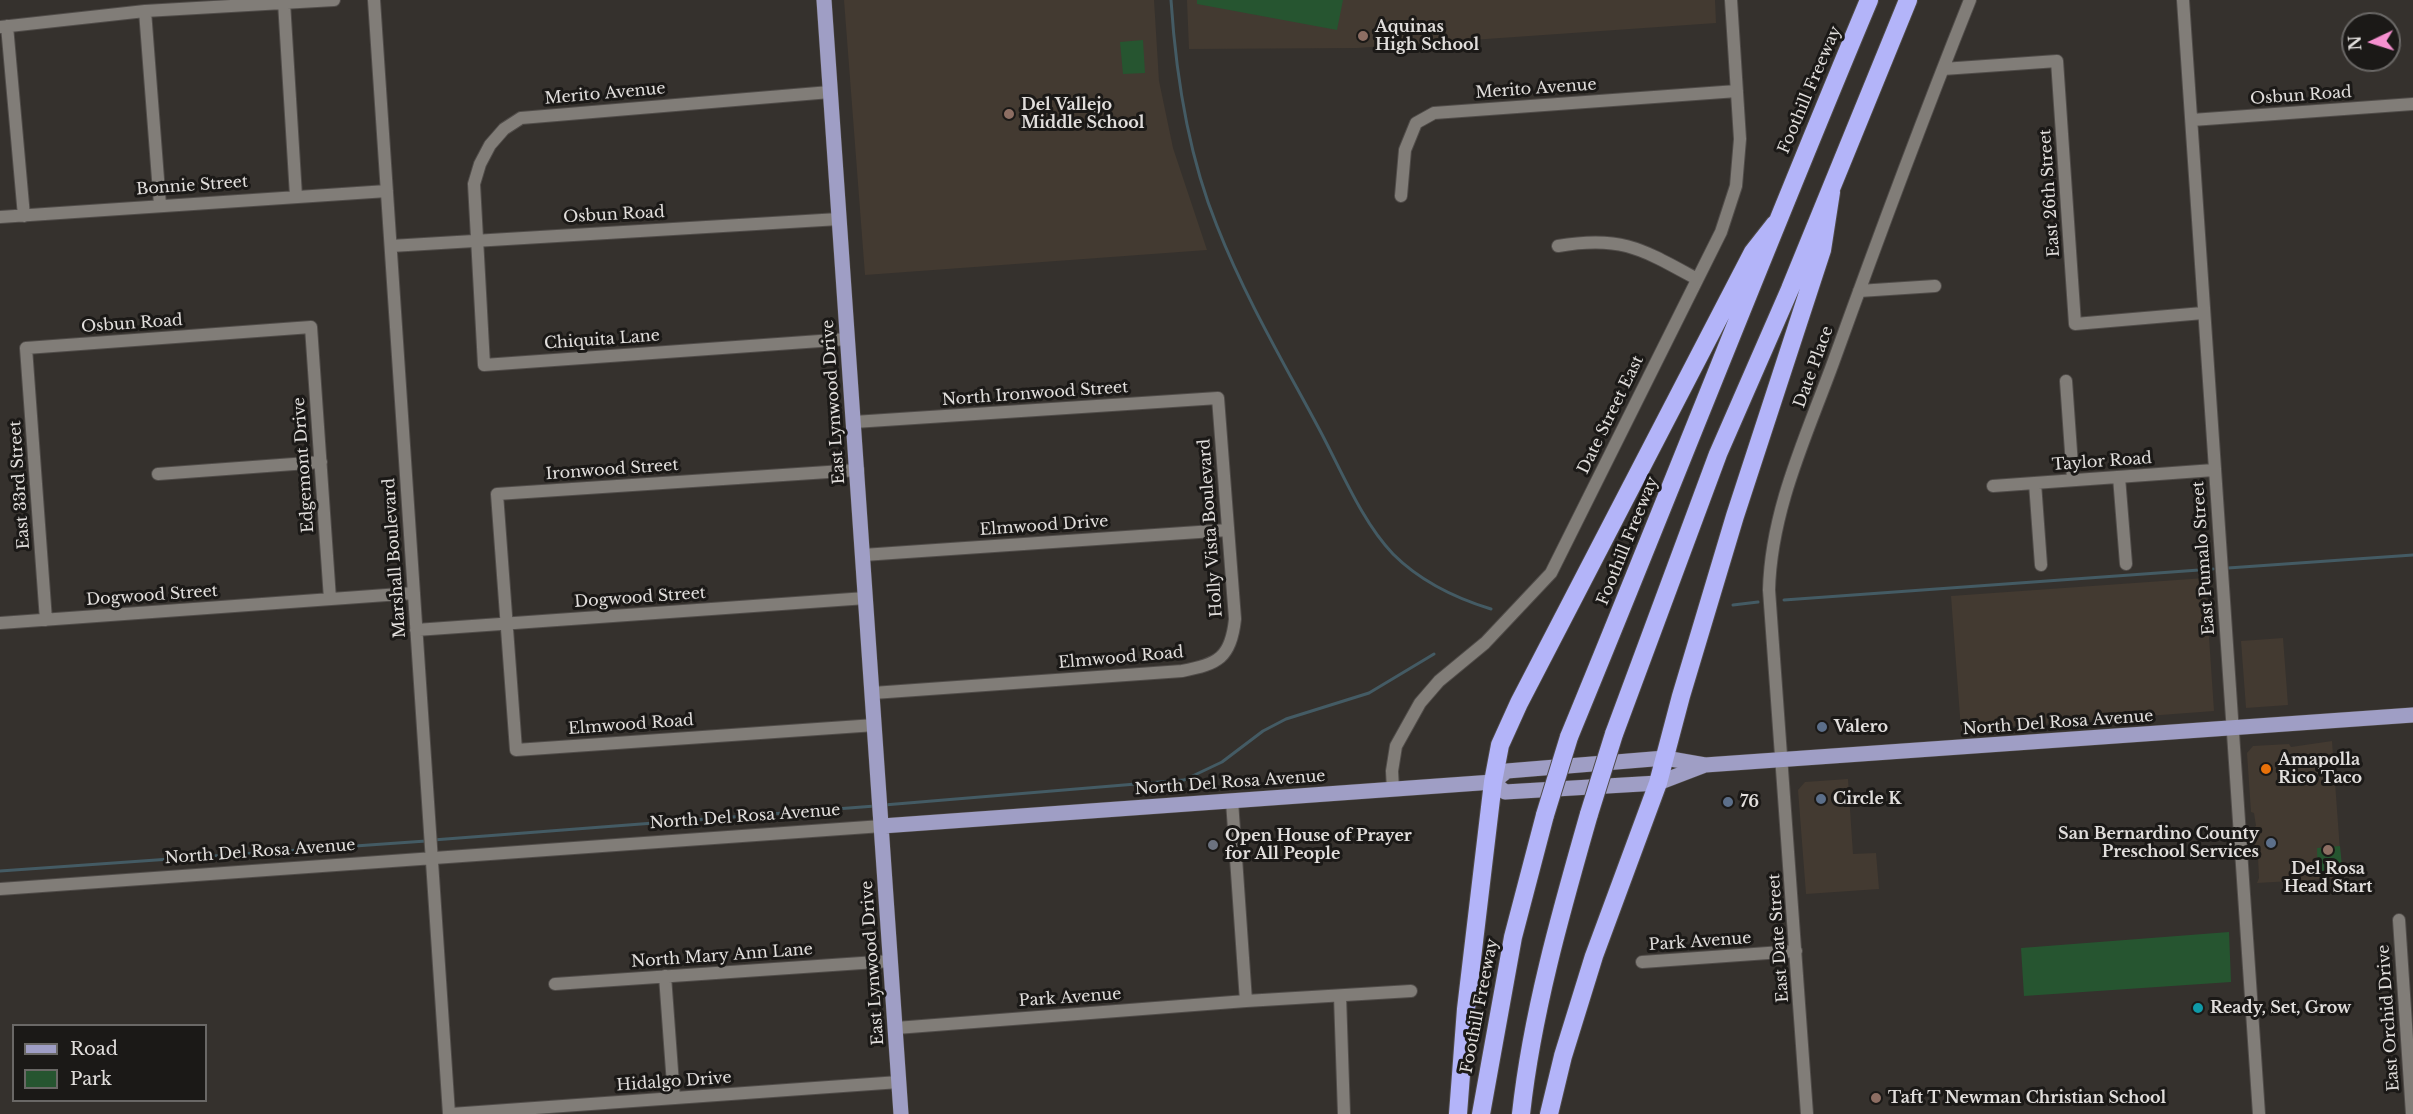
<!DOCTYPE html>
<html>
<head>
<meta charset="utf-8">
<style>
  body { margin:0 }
  #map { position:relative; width:2413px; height:1114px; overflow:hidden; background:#35312d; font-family:"Libre Baskerville",serif }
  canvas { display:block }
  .legend { position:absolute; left:12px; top:1024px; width:195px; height:78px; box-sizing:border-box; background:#1b1917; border:2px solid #6a6866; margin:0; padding:8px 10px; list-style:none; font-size:18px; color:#e1dedc }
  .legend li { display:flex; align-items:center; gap:12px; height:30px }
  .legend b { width:30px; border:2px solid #6a6866 }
  .north { position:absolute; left:2341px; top:12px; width:60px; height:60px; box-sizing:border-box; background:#1b1917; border:2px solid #6a6866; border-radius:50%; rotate:266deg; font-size:16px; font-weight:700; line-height:24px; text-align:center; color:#e1dedc }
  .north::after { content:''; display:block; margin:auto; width:21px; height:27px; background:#f690d0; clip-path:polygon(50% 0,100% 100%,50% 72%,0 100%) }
</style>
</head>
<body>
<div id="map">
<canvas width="2413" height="1114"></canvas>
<ul class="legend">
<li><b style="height:8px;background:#9f9ec5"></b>Road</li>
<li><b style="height:16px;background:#265530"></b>Park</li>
</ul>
<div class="north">N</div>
</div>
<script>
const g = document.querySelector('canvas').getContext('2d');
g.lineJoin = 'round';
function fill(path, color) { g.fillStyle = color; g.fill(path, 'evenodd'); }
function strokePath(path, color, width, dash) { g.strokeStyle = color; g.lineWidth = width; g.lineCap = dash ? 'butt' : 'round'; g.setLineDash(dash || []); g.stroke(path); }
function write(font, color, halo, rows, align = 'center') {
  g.font = font + ' "Libre Baskerville",serif'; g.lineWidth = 6; g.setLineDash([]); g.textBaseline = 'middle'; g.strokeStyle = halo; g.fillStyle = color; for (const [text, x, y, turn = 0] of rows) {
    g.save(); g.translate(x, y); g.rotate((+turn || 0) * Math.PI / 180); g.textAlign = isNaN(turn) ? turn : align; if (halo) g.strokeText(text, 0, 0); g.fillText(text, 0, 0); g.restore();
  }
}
const built = new Path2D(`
  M844 0H1154L1159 81 1173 148 1207 250 865 275Z
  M1187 0H1715L1716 23 1357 48 1189 49Z
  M2205 578 2214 711 1961 730 1951 596Z
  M2283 638 2288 705 2246 708 2241 641Z
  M2332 741 2342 878 2257 883 2259 878 2258 857 2254 854 2252 829 2256 826 2254 813 2251 812 2247 753 2253 746 2289 744 2291 747Z
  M1848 779 1853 854 1876 853 1879 889 1806 894 1798 790 1805 782Z`);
const green = new Path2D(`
  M1197 0H1343L1337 30 1197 4Z
  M1143 40 1145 73 1123 74 1120 42Z
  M2340 846 2342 866 2333 868V876L2318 877 2317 848Z
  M2229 932 2231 982 2024 996 2021 948Z`);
const stream = new Path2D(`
  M1171 0C1176 77 1188 155 1217 226 1244 295 1282 360 1317 425 1339 465 1361 521 1393 554 1420 581 1455 598 1491 609
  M2228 568 2413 555
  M1784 600 2213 569
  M1733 605 1758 602
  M884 805 1184 780 1222 762 1263 731 1286 719 1369 693 1434 654
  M433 840 875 806
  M0 871 426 841`);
const minor = new Path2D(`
  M374 0 449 1114
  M2183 0 2259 1114
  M284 2 296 196
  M145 11 160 205
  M7 26 24 216
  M0 27 145 11 334 0
  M1943 69 2057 61 2075 324 2203 313
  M830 92 521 118 504 129 490 145 480 164 474 184 484 365 848 339
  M2192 120 2413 104
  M1401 196 1405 150 1416 123 1434 113 1737 91
  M0 217 387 191
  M391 246 839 219
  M1558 246C1621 235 1642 249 1697 279
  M1859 291 1935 286
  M2066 381 2073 480
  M854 422 1218 398 1235 619C1231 658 1218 664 1182 671L873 693
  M858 470 497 494 516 750 875 725
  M158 474 321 462
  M2119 477 2126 564
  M2035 483 2041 565
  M1993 486 2214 470
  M863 555 1228 530
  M46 620 26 348 311 327 330 599
  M0 623 414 593
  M416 630 866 598
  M1393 790 1392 771 1396 746 1420 703 1439 681 1485 643 1551 573 1721 232 1736 186 1740 139 1731 0
  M1232 801 1246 1001
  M0 889 882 826
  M2399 920 2412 1114
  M1642 962 1796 951
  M665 976 674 1098
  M555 984 891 961
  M1340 996 1344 1114
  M896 1028 1246 1001 1411 991
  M451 1114 899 1082
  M1807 1114 1769 590C1771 510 1806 437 1833 363 1877 241 1922 120 1970 0`);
const major = new Path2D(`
  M824 0 901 1114
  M1493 782 1505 792 1658 783 1705 765
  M882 826 1493 782 1507 771 1665 758 1705 765 2413 715`);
const highway = new Path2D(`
  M1614 734 1718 454 1790 289 1908 0
  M1569 737C1670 492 1766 245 1869 0
  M1458 1114 1466 1009 1493 782 1500 745 1519 703 1753 252 1775 224
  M1481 1114 1513 937 1545 815
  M1521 1114C1532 1013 1561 912 1589 814
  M1549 1114 1563 1056 1594 956 1658 783 1681 696 1735 516 1822 250 1831 192`);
const highwayBridge = new Path2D(`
  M1589 814 1614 734
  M1545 815 1569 737`);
const markers = [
  [1363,36,6,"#8d6e63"],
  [1009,114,6,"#8d6e63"],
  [1822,727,6,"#5c6f8a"],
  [2266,769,6,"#e8710a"],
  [1821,799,6,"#5c6f8a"],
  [1728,802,6,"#5c6f8a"],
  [2271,843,6,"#5c6f8a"],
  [1213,845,6,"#6b7280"],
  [2328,850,6,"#8d6e63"],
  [2198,1008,6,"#0f9aa8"],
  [1876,1098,6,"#8d6e63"]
];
const poiNames = [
  ["Aquinas",1375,27],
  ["High School",1375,45],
  ["Del Vallejo",1021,105],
  ["Middle School",1021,123],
  ["Valero",1834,727],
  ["Amapolla",2278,760],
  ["Rico Taco",2278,778],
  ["Circle K",1833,799],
  ["76",1740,802],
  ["San Bernardino County",2259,834,"right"],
  ["Preschool Services",2259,852,"right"],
  ["Open House of Prayer",1225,836],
  ["for All People",1225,854],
  ["Del Rosa",2328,869,"center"],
  ["Head Start",2328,887,"center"],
  ["Ready, Set, Grow",2210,1008],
  ["Taft T Newman Christian School",1888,1098]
];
const streetNames = [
  ["Merito Avenue",1536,89,-4],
  ["Foothill Freeway",1810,90,-67],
  ["Merito Avenue",605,94,-5],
  ["Osbun Road",2301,96,-4],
  ["Bonnie Street",192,186,-4],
  ["East 26th Street",2050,193,-94],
  ["Osbun Road",614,215,-3],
  ["Osbun Road",132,324,-4],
  ["Chiquita Lane",602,340,-4],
  ["Date Place",1814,367,-70],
  ["North Ironwood Street",1035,394,-4],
  ["East Lynwood Drive",834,402,-94],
  ["Date Street East",1611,415,-64],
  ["Taylor Road",2102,462,-4],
  ["Edgemont Drive",304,465,-94],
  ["Ironwood Street",612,470,-4],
  ["East 33rd Street",20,485,-94],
  ["Elmwood Drive",1044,526,-4],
  ["Holly Vista Boulevard",1211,528,-94],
  ["Foothill Freeway",1628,541,-68],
  ["Marshall Boulevard",395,558,-94],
  ["East Pumalo Street",2204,558,-94],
  ["Dogwood Street",152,596,-4],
  ["Dogwood Street",640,598,-4],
  ["Elmwood Road",1121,658,-5],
  ["North Del Rosa Avenue",2058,723,-4],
  ["Elmwood Road",631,725,-4],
  ["North Del Rosa Avenue",1230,783,-4],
  ["North Del Rosa Avenue",745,817,-4],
  ["North Del Rosa Avenue",260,852,-4],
  ["East Date Street",1779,938,-94],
  ["Park Avenue",1700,942,-4],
  ["North Mary Ann Lane",722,956,-4],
  ["East Lynwood Drive",873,963,-94],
  ["Park Avenue",1070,998,-4],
  ["Foothill Freeway",1480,1006,-79],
  ["East Orchid Drive",2389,1018,-94],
  ["Hidalgo Drive",674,1082,-4]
];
fill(built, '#433a31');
fill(green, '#265530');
strokePath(stream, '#445b64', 3);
strokePath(minor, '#504c49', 14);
strokePath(major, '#504c49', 16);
strokePath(highway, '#504c49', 20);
strokePath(minor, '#817d78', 12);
strokePath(major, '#9f9ec5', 15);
strokePath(highway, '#b3b4f9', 18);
strokePath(highwayBridge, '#504c49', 20, []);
strokePath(highwayBridge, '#b3b4f9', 18);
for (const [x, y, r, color] of markers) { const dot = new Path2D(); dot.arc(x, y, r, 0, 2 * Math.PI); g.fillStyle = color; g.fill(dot); strokePath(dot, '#1b1917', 2); }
write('bold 16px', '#e1dedc', '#1b1917', poiNames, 'left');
write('16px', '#e1dedc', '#1b1917', streetNames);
</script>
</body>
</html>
